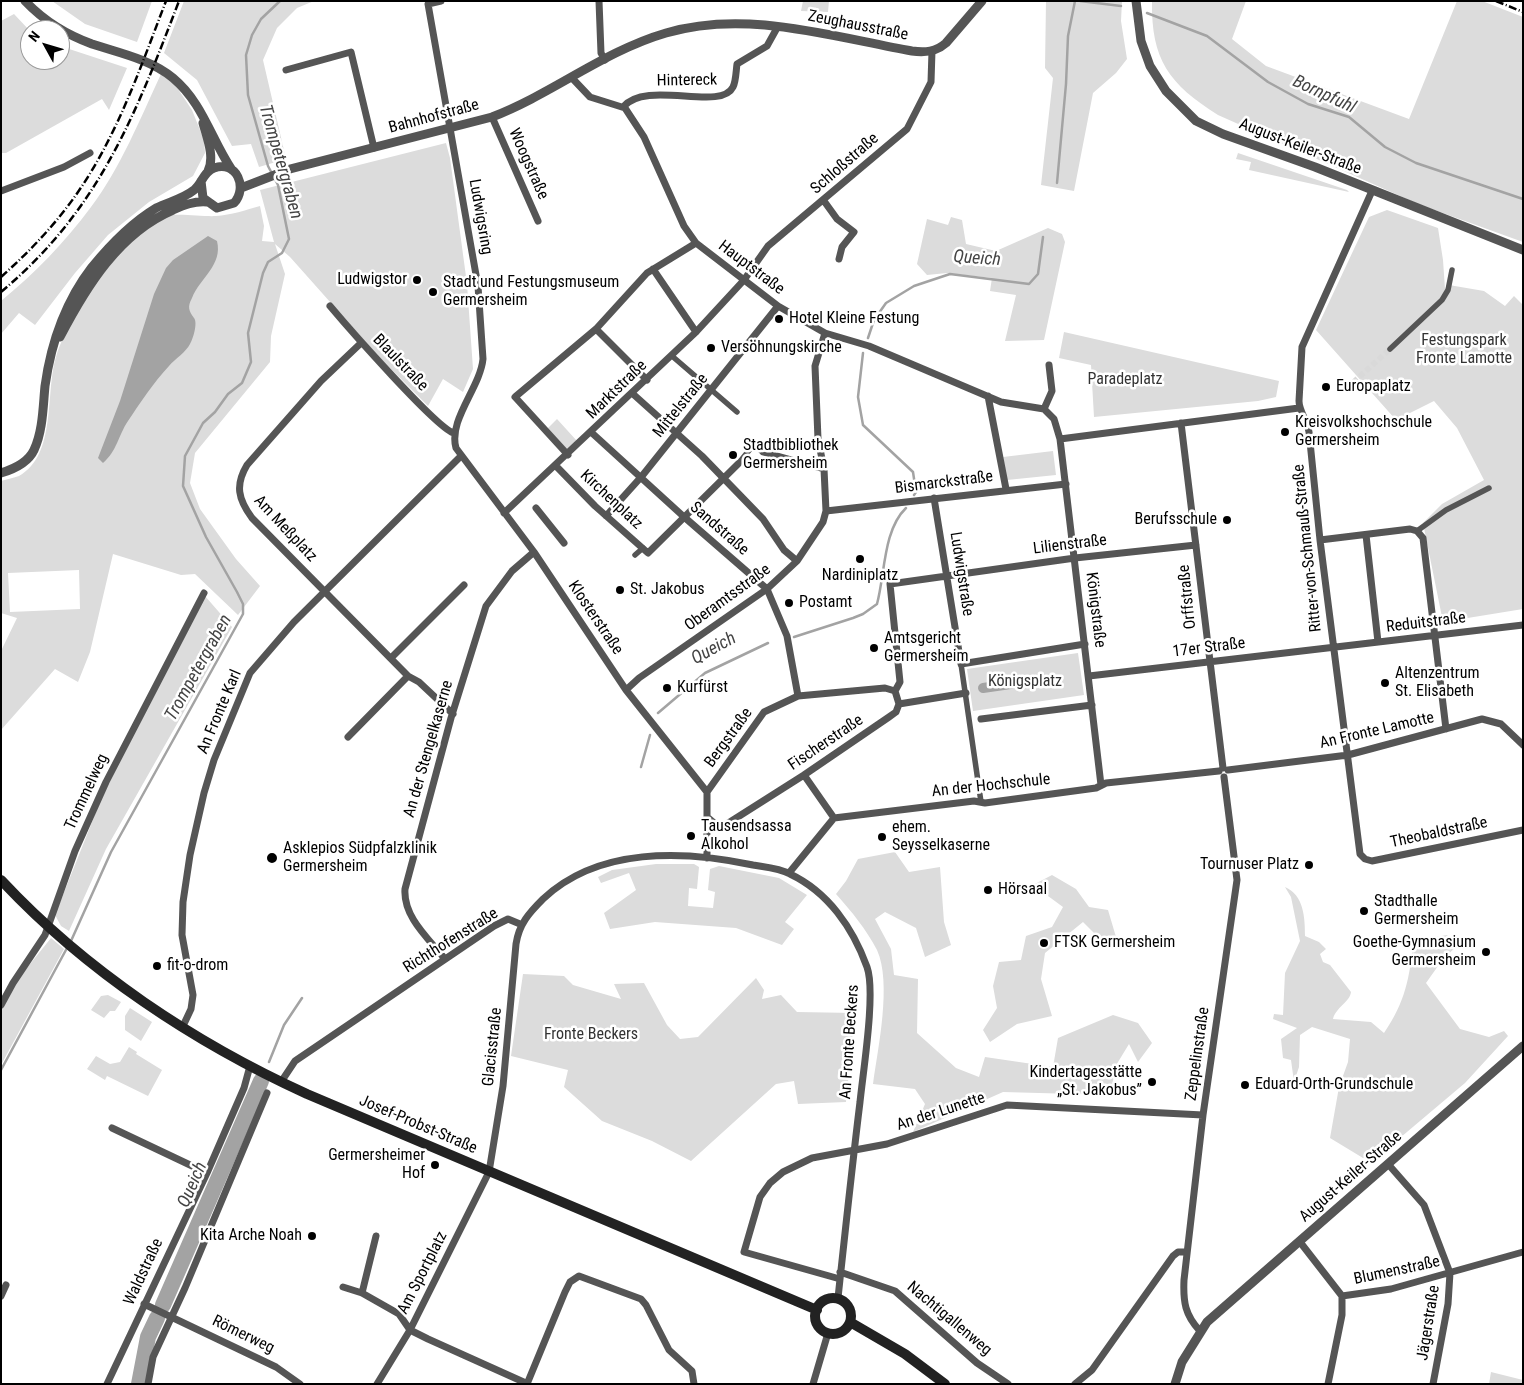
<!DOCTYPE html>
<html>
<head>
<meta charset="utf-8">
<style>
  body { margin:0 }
  #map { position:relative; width:1524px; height:1385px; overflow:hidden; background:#fff; font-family:"Roboto Condensed",sans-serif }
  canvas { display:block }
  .frame { position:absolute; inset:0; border:2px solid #000; pointer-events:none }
  .north { position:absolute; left:20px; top:20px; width:50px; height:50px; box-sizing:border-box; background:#fff; border:1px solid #999; border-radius:50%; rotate:309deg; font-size:14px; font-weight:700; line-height:20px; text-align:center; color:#000 }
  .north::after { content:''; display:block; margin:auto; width:18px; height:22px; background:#000; clip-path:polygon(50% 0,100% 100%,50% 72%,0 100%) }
</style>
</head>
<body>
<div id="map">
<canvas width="1524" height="1385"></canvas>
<div class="frame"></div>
<div class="north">N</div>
</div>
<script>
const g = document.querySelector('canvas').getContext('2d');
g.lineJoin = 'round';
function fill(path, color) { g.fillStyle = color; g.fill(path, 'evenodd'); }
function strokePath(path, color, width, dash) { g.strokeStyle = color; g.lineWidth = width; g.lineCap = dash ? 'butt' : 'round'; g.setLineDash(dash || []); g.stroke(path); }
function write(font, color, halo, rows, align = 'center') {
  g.font = font + ' "Roboto Condensed",sans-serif'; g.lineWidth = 5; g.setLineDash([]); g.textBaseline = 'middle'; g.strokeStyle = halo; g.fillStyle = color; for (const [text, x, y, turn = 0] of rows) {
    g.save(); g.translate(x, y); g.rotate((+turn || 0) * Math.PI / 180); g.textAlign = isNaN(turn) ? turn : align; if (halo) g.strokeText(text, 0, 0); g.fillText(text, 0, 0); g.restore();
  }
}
const green = new Path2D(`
  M52 1H152L137 42 85 24Z
  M184 1H314L297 8 277 28 263 60 286 159 259 167 251 144 232 146 197 80 164 53Z
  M803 1H829L828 12 801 11Z
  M1046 1H1122L1121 21 1127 59 1116 73 1093 93 1074 191 1041 185 1053 78 1045 68Z
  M1152 1H1246L1232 39 1266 66 1409 119 1457 1H1482L1523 17V242L1418 204 1218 115C1169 84 1151 60 1152 1Z
  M14 14 30 31V60H60V46L127 68 109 110 102 99 6 153H1V21Z
  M161 74 176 86 192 110 204 140 205 153 193 176 149 202 108 235 75 273 35 325 19 313 1 334V301C35 273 65 242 91 207 121 167 140 119 161 74Z
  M446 143 450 158 467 284 473 369 463 392 443 379 428 406 379 357 290 257 275 244 285 274 271 336 270 362 195 453 190 483 200 509 236 559 260 586 238 615 195 574 181 575 113 554 90 652 78 682 55 669 1 730V651L17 618 1 613V481C7 479 14 478 19 476 57 455 45 392 56 357 70 312 120 238 163 217 173 212 203 217 216 216 231 215 246 210 260 206L264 226 262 241 274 242 260 190ZM79 570 80 609 10 612 8 573Z
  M1238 153 1347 190 1349 192 1249 170 1251 162 1236 159Z
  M1387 210 1438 228 1443 260 1445 289 1449 285 1484 291 1505 306 1514 296 1523 305V609L1443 622 1423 523 1442 504 1484 480 1457 428 1434 401 1396 420 1316 330 1369 217Z
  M951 217 962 220 966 244 996 251 1048 228 1062 234 1065 242 1044 340 1005 341 1016 295 990 291 992 278 947 273 927 275 917 264 927 219 948 225Z
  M1064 332 1279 381 1276 397 1258 401 1094 417 1091 365 1059 358Z
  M557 419 577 441 567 451 547 429Z
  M1053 451 1056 475 1007 480 1003 457Z
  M205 596 232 627 106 849 69 931 61 926 55 915 104 792Z
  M1078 653 1084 695 973 711 967 669Z
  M895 852 909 872 940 867 944 922 951 945 925 957 916 928 885 912 875 919 891 949 894 975 918 979 917 1033 956 1068 979 1077 985 1057 1053 1067 1058 1038 1113 1015 1138 1023 1152 1043 1138 1062 1129 1044 1115 1067 1111 1095 1003 1092 913 1132 925 1104 915 1089 873 1084C878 1048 892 983 877 950 866 929 852 912 836 894L846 881 858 859Z
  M656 864H694L699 867 697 889 689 888 688 906 713 908 715 892 708 890 710 869 719 866 779 878 807 895 785 922 794 929 782 945 736 928 655 922 610 929 604 913 636 890 629 873 601 883 598 877 612 870Z
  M1052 875 1076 889 1089 907 1108 910 1119 947 1101 940 1083 922 1045 953 1041 979 1052 1016 1017 1024 990 1042 983 1030 997 1008 993 986 999 962 1021 960 1026 936 1052 927 1063 907 1033 885Z
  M1285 887C1304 895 1305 918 1305 936L1319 942 1326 949 1320 954 1323 962 1330 965 1351 992C1350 1002 1336 1007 1333 1019L1371 1022 1384 1033C1405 1002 1410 978 1413 941L1447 935 1457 946 1443 959 1426 983 1460 1029 1489 1037 1504 1031 1508 1036 1465 1083 1388 1148 1363 1158 1330 1138 1339 1087 1348 1062 1350 1039 1312 1027 1300 1035 1299 1067 1294 1082 1291 1060 1283 1058 1281 1039 1297 1028 1273 1019 1274 1014 1283 1015 1285 973 1300 941 1291 897Z
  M51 938 64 949 1 1065V1009L14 984Z
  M523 974 564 976 573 985 621 999 614 984 644 983 667 1025 680 1039 698 1037 756 978 764 990 762 999 781 995 797 1012 855 1013 846 1102 798 1104 794 1081 776 1084 691 1161 652 1141 602 1121 564 1087 568 1070 511 1056Z
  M108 995 121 1002 115 1011H110L104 1018 91 1010 101 996Z
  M130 1008 152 1022 141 1041 125 1030V1016Z
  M129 1047 137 1052 136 1054 162 1070 148 1096 107 1076 105 1080 87 1069 96 1056 110 1064 120 1062Z
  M1491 1372 1523 1380V1384H1489Z`);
const water = new Path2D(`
  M208 236 217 241C223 265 200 278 192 298 187 307 189 311 194 318 198 323 193 339 190 344 186 352 175 359 169 366 154 382 140 403 128 421 118 436 117 451 103 463L98 458 120 401 154 294 166 268 173 260Z`);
const stream = new Path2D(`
  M1080 1 1121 6
  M1147 13 1207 36 1268 82 1308 104 1349 117 1385 147 1416 163 1523 199
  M1057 183 1066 84 1068 36 1075 1
  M868 338 874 320 886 303 914 286 950 274 1029 284 1038 274 1043 237
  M863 353 858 397 863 425 913 472 916 492 914 495
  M794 637 853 618 863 614 877 604C885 575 883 530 906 508
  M658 713 705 673 768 643
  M641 767 650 735
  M71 941 111 852 243 614V604L237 592 206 537 183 486 185 456 203 423 215 412 228 394 242 383 251 362 248 333 263 273 268 262 282 253 289 239 278 185 268 166 248 95 246 55 252 35 261 19 280 1
  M269 1062 284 1025 302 998
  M1 1070 67 948`);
const canal = new Path2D(`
  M983 688 1024 682`);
const river = new Path2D(`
  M163 1305 261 1081
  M139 1384 148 1337 157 1318`);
const pedestrianTunnel = new Path2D(`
  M1347 388 1390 349`);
const pedestrian = new Path2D(`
  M1390 349 1442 300 1448 290 1452 270
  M672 356 737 412
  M738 464 755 443
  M1417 531 1446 510 1489 488
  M635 555 643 548
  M961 664 981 802`);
const minor = new Path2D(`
  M441 1 428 4 478 286 483 359C480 388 448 420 456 448L534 552 626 690 707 792V858
  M599 1 601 53 605 60
  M286 70 351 52 374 148
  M572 78 590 97 625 108 644 137 684 226 696 243 778 306 825 333 869 346 1001 402 1044 409 1054 419 1060 439 1101 785
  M623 107C646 79 721 112 733 87 736 81 736 71 737 64L767 46 777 28
  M492 117 538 221
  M1 191 64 167 90 153
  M1372 191 1302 347 1299 401C1299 411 1307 420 1309 432L1320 540 1360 854 1365 859 1372 861 1523 830
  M824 201 837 219 854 232 842 247 839 259
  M653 269 696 332
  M330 306C346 325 438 430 454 433
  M596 329 647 380
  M361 343 321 381 247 465C235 485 238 499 252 518L408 676 419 682 453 714
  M633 394 702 456 763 519 784 550 797 561
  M988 396 1006 489
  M1044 409 1052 391 1049 365
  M1181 423 1223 768
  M592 433 683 516 767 589 787 636 798 696
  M1060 439 1299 408
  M755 443 763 452 824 469
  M568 455 515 397 596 329 647 273 696 243
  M556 466 595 506 648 553 738 464
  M934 498 961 664 1085 644
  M536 508 564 543
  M826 511 1066 484
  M504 513 696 332 744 280 768 246 907 129 931 82 932 51
  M606 516 642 476 778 306
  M1366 535 1378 642
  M1320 540 1410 529 1417 531 1423 538 1446 729
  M392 657 464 585
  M1089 676 1523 625
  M626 690 639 678 767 589 797 561 823 522 826 511 824 469 818 439 815 366 825 333
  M899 704 895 691 900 682 890 584 1075 558 1196 545
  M899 704 966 693
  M981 719 1092 705
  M348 737 408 676
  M1228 770 1348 755 1482 719 1501 724 1523 745
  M804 775 834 818
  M707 792 764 712 798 696 885 688 895 691
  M707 817 714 823 722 827 804 775 889 717 896 712 899 704
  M789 873 834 818 974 801 985 803 1096 788 1106 783 1219 771
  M445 959C429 939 403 917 405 889L451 718 486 606 512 571 534 552
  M1 1005 13 983 45 935 75 851 106 782 204 593
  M183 1026 191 1009 193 995 182 935 183 902 190 855 204 793 214 760 250 673 294 622 461 456
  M281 1082 295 1061 494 926 508 919 520 924
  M112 1128 207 1173
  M1388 1164 1424 1205 1450 1273 1448 1304 1433 1384
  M1300 1242 1342 1296 1391 1289 1523 1252
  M840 1272 895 1291 977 1363 1008 1384
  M840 1279 744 1252 760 1197 770 1183 783 1172 812 1158 887 1144 1007 1105 1203 1115
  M343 1287 362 1293 399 1314 410 1330 428 1339 528 1384
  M362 1293 376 1236
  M1 1296 6 1285
  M144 1304 276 1367 300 1384
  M1200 1331C1185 1315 1183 1302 1184 1280L1203 1115 1237 880 1224 777
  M107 1384 207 1173 244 1088 250 1066
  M148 1384 153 1357 185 1288 267 1093
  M377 1384 410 1330 489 1172 503 1086 516 944C519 924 529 913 543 899 598 847 683 850 753 865 764 867 779 868 790 874 828 892 853 928 867 967 876 992 863 1072 860 1102 852 1167 845 1233 838 1298
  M527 1384 565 1292 570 1282 579 1276 641 1299 646 1305 669 1350 692 1371 694 1384
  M813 1384 828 1333
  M1075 1384 1092 1370 1173 1256 1178 1252H1187
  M1328 1384 1342 1315V1296`);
const tertiary = new Path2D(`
  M25 1C44 21 67 35 92 44 119 53 150 59 173 78 203 103 211 139 232 170
  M1136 1 1141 41 1150 66 1166 91 1196 121 1223 134 1315 167 1523 250
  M203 123C207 138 215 157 208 171
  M241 188 290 169 492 117C552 94 604 51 666 33 746 9 833 37 912 51 925 53 936 52 946 43L982 1
  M60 337C86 287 119 233 173 210 184 205 194 201 207 202
  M1 473C14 469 28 463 34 450 43 431 43 406 45 386 51 343 65 302 92 267 110 245 131 223 156 208 168 202 183 199 194 190 202 184 203 172 214 168 237 160 248 188 234 203L217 208 203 198 201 181
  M1175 1384 1182 1362 1207 1322 1523 1046`);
const secondary = new Path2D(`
  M1 880C86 971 195 1043 307 1094L817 1310
  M815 1316a18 18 0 1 1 36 0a18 18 0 1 1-36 0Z
  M850 1322 905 1354 945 1384`);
const rail = new Path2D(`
  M1496 1 1523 12
  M1 277C30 251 56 224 78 192 118 134 141 66 166 1
  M1 292C99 210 135 116 179 1`);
const markers = [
  [417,280,5,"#000"],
  [433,292,5,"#000"],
  [779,319,5,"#000"],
  [711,348,5,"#000"],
  [1326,387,5,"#000"],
  [1285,432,5,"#000"],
  [733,455,5,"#000"],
  [1227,520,5,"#000"],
  [860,559,5,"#000"],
  [620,590,5,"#000"],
  [789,603,5,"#000"],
  [874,648,5,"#000"],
  [1385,683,5,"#000"],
  [667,688,5,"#000"],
  [691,836,5,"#000"],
  [882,837,5,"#000"],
  [272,858,6,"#000"],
  [1309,865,5,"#000"],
  [988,890,5,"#000"],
  [1364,911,5,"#000"],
  [1044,943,5,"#000"],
  [1486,952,5,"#000"],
  [157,966,5,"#000"],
  [1152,1082,5,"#000"],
  [1245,1085,5,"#000"],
  [435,1165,5,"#000"],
  [312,1236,5,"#000"]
];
const streetNames = [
  ["Zeughausstraße",858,26,11],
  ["Hintereck",687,81,-1],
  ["Bahnhofstraße",434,117,-15],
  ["August-Keiler-Straße",1300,147,21],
  ["Woogstraße",528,164,66],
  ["Schloßstraße",845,164,-41],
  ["Ludwigsring",480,217,80],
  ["Hauptstraße",751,268,37],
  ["Blaulstraße",400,363,46],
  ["Marktstraße",617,390,-44],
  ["Mittelstraße",681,406,-51],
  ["Bismarckstraße",944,483,-7],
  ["Kirchenplatz",611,500,43],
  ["Am Meßplatz",285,529,47],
  ["Sandstraße",719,529,41],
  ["Lilienstraße",1070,545,-7],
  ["Ritter-von-Schmauß-Straße",1308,548,-96],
  ["Ludwigstraße",961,574,81],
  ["Orffstraße",1188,597,-96],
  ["Oberamtsstraße",728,598,-36],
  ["Königstraße",1095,610,83],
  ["Klosterstraße",595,618,56],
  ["Reduitstraße",1426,623,-7],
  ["17er Straße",1209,648,-7],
  ["An Fronte Karl",220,712,-67],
  ["An Fronte Lamotte",1377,731,-13],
  ["Bergstraße",729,738,-54],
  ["Fischerstraße",826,743,-34],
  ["An der Stengelkaserne",429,749,-74],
  ["An der Hochschule",991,786,-6],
  ["Trommelweg",87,792,-65],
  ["Theobaldstraße",1439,833,-12],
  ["Richthofenstraße",451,941,-32],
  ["An Fronte Beckers",850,1042,-86],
  ["Glacisstraße",493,1047,-84],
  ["Zeppelinstraße",1198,1054,-82],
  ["An der Lunette",941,1112,-18],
  ["Josef-Probst-Straße",418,1125,23],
  ["August-Keiler-Straße",1351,1177,-41],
  ["Blumenstraße",1397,1271,-12],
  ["Waldstraße",144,1272,-65],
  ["Am Sportplatz",423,1273,-63],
  ["Nachtigallenweg",949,1319,40],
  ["Jägerstraße",1429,1323,-81],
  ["Römerweg",243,1335,26]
];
const poiNames = [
  ["Ludwigstor",407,280,"right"],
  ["Stadt und Festungsmuseum",443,283],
  ["Germersheim",443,301],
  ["Hotel Kleine Festung",789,319],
  ["Versöhnungskirche",721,348],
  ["Europaplatz",1336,387],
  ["Kreisvolkshochschule",1295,423],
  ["Germersheim",1295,441],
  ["Stadtbibliothek",743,446],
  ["Germersheim",743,464],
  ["Berufsschule",1217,520,"right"],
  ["Nardiniplatz",860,576,"center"],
  ["St. Jakobus",630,590],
  ["Postamt",799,603],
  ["Amtsgericht",884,639],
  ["Germersheim",884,657],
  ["Altenzentrum",1395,674],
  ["St. Elisabeth",1395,692],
  ["Kurfürst",677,688],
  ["Tausendsassa",701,827],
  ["Alkohol",701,845],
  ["ehem.",892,828],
  ["Seysselkaserne",892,846],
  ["Asklepios Südpfalzklinik",283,849],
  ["Germersheim",283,867],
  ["Tournuser Platz",1299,865,"right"],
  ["Hörsaal",998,890],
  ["Stadthalle",1374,902],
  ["Germersheim",1374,920],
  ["FTSK Germersheim",1054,943],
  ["Goethe-Gymnasium",1476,943,"right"],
  ["Germersheim",1476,961,"right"],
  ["fit-o-drom",167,966],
  ["Kindertagesstätte",1142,1073,"right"],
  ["„St. Jakobus”",1142,1091,"right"],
  ["Eduard-Orth-Grundschule",1255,1085],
  ["Germersheimer",425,1156,"right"],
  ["Hof",425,1174,"right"],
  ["Kita Arche Noah",302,1236,"right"]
];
const parkNames = [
  ["Festungspark",1464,341],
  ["Fronte Lamotte",1464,359],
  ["Paradeplatz",1125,380],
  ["Königsplatz",1025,682],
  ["Fronte Beckers",591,1035]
];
const waterNames = [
  ["Bornpfuhl",1324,95,25],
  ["Trompetergraben",280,162,74],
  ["Queich",977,259,4],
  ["Queich",714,649,-29],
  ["Trompetergraben",199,668,-61],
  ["Queich",193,1185,-66]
];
fill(green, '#dcdcdc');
fill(water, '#a3a3a3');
strokePath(stream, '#a3a3a3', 2.5);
strokePath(canal, '#a3a3a3', 10);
strokePath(river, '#a3a3a3', 16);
strokePath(pedestrianTunnel, '#d9d9d9', 5.5, [5.5, 3]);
strokePath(pedestrian, '#555', 5.5);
strokePath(minor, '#555', 7);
strokePath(tertiary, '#555', 9);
strokePath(secondary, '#222', 10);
strokePath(rail, '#000', 2.5, [8, 2.5, 1, 2.5]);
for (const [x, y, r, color] of markers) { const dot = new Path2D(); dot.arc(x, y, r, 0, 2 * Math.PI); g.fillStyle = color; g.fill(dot); strokePath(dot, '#fff', 2); }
write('16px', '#000', '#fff', streetNames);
write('16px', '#000', '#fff', poiNames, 'left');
write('16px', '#333', '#fff', parkNames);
write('italic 18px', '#444', '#fff', waterNames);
</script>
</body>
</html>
